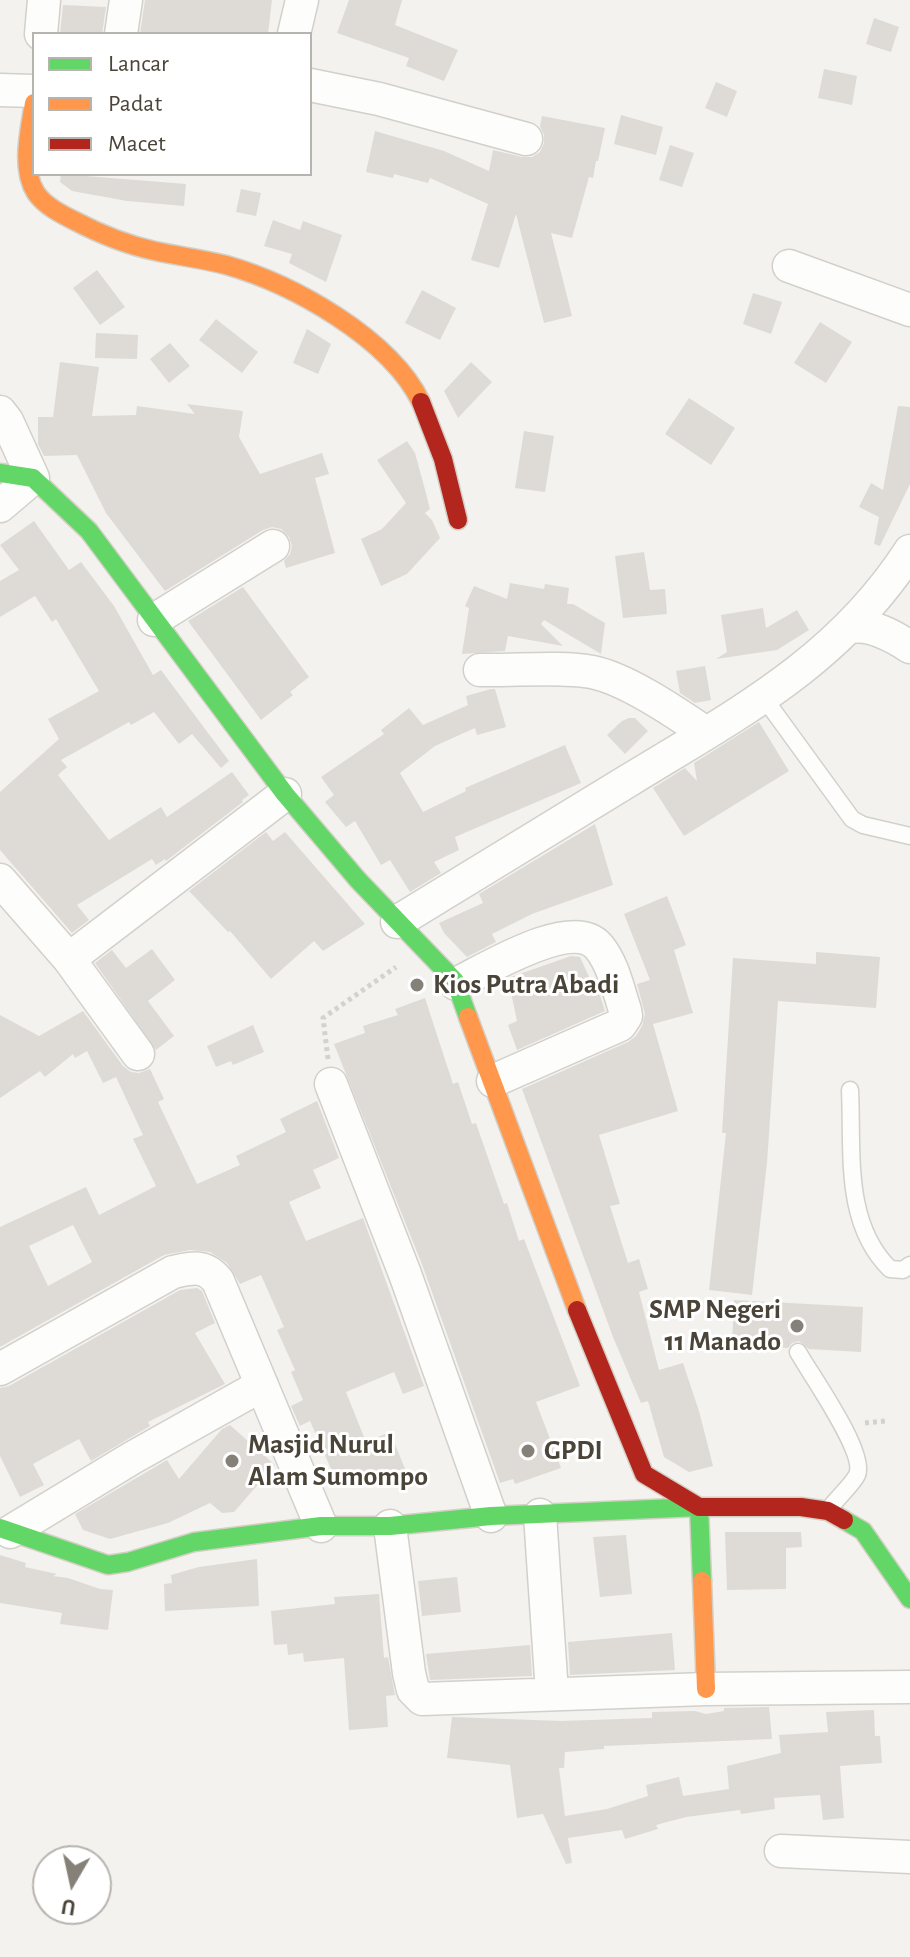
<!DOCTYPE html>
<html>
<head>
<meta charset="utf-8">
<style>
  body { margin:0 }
  #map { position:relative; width:910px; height:1957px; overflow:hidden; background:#f4f2ee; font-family:"Alegreya Sans",sans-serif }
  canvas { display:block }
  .legend { position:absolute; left:32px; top:32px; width:280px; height:144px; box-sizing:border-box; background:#fff; border:2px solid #b7b4b0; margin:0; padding:10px 14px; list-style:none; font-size:24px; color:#4b4439 }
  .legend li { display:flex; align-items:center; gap:16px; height:40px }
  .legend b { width:40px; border:2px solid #b7b4b0 }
  .north { position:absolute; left:32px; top:1845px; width:80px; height:80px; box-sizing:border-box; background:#fff; border:2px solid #b7b4b0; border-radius:50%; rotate:189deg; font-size:22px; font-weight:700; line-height:32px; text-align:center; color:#4b4439 }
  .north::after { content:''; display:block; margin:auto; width:28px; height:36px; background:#868178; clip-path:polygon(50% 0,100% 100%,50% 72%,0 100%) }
</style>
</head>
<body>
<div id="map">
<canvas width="910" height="1957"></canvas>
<ul class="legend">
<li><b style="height:10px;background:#63d668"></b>Lancar</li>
<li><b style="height:10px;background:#ff974d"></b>Padat</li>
<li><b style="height:10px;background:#b3261e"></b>Macet</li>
</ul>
<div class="north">U</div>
</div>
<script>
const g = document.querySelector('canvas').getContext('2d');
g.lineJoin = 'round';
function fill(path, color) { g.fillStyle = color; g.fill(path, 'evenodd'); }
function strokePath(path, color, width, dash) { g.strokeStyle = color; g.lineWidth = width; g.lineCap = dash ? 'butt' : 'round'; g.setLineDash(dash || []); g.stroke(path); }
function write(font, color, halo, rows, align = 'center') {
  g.font = font + ' "Alegreya Sans",sans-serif'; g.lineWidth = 6; g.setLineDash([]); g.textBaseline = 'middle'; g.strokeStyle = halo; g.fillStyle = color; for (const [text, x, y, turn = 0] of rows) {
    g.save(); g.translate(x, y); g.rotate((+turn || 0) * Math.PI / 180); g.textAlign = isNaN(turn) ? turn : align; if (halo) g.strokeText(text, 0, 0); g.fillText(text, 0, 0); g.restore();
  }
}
const building = new Path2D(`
  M145 0H272L268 34H140Z
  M349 0H402L395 25 458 50 444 81 406 66 409 58 337 33Z
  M63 5 106 7 102 34H60Z
  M874 18 899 27 891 52 866 44Z
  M824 69 857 76 852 105 818 98Z
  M716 82 737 91 727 117 705 108Z
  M621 115 663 127 656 155 614 144Z
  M542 116 605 128 598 161H596L593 178 589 177 572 238 551 233 572 316 544 323 516 214 499 268 471 260 488 204 430 178 428 183 394 174 393 178 366 172 375 131 444 151 489 171 493 150 522 157H532L540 152 544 143V135L540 126Z
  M670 145 694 153 682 187 659 180Z
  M61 174 186 184 184 206 127 201 72 191 60 182Z
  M241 189 261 193 256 216 236 212Z
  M273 220 300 230 303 221 342 235 326 282 289 263 292 254 264 246Z
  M97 270 125 307 100 325 73 288Z
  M422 290 456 308 440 340 405 323Z
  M753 293 782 302 771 334 743 324Z
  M216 319 258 352 242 373 199 340Z
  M820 322 852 342 826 383 794 363Z
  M307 329 331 344 318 374 293 363Z
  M96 333 138 335 137 359 95 358Z
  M170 343 190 366 169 383 150 359Z
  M60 362 99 367 92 416 136 415 137 406 195 414 187 404 243 411 239 437 260 474 322 453 329 474 315 478 335 553 286 568 284 561 290 554 292 546 289 537 281 529 272 527 263 530 165 591 106 513 77 455 44 456 38 444V417H53Z
  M471 362 492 382 458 418 444 391Z
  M689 398 735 428 711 465 665 434Z
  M898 406 910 407V484L880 546 874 544 879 517 859 507 871 483 883 490Z
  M524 431 554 436 545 492 515 488Z
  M407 441 415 453 424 486 430 509 425 513 432 520 440 538 407 574 381 586 361 539 382 529 406 503 377 460Z
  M34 521 69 570 81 562 114 606 153 675 161 670 229 761 221 768 192 734 179 744 154 712 131 725 129 722 61 760 67 767 58 775 109 840 161 807 167 817 232 772 249 795 242 800 243 802 166 861 165 859 156 865 152 859 77 905 89 920 72 933 0 850V792L59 739 48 719 99 691 56 619 52 622 35 596 0 617V581L19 570 0 545Z
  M644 552 650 590 665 589 667 614 623 618 615 556Z
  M510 583 544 589 545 584 569 588 567 604H573L605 623 601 654 544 620 541 624 563 646 508 636 505 651 462 654 469 608 465 606 474 586 507 599Z
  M243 587 309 677 290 692 293 695 261 720 188 621Z
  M763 608 766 628 797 610 809 630 777 650 716 659 727 652 721 615Z
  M705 666 711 700 695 703 680 693 676 671Z
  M491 689H495L506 727 477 735 475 728 435 746 400 773 423 812 466 791 465 788 565 745 581 783 455 837 459 850 434 862 441 873 410 892 390 860 381 865 355 821 346 827 325 802 334 795 321 777 384 734 381 730 409 708 423 725 468 705 466 696Z
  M629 718H635L648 731 625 754 607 735 622 721Z
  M759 722 789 771 684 836 653 788 685 768 697 781 694 763Z
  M595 824 613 885 532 914 492 934 496 942 467 957 444 933 439 923 483 903 479 894Z
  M266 832 273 841 285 832 365 924 323 951 314 941 271 979 230 931 228 932 189 891Z
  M667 896 686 945 674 950 693 1013 653 1024 678 1111 599 1135 620 1204 610 1206 628 1263 639 1259 648 1289 639 1292 659 1370 683 1363 699 1411 713 1466 689 1472 664 1457 648 1401 641 1403 613 1337 522 1089 628 1042 636 1036 642 1026 645 1014 637 984 650 980 624 914Z
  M152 949 175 980 148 1001 174 1036 156 1050 95 963 112 950 126 968Z
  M816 952 880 957 876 1008 778 1001 767 1163 752 1295 709 1290 726 1133H722L733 958 816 964Z
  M571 956 580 957 595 990 598 989 605 1011 517 1050 508 1025 517 1021 508 978Z
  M425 998 453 1084 458 1082 472 1124 476 1123 504 1204 507 1203 519 1241 524 1239 580 1386 536 1402 561 1468 515 1484 513 1479 500 1483 423 1267 334 1044 365 1033 363 1026 398 1015 395 1009Z
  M83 1011 123 1066 131 1072 139 1073 150 1069 164 1099 158 1102 197 1184 240 1165 236 1156 286 1132 280 1119 317 1101 339 1158 313 1170 321 1188 289 1202 306 1241 363 1218 424 1386 403 1394 394 1372 346 1392 366 1442 390 1432 408 1476 376 1479 372 1470 338 1485 310 1421 300 1426 291 1406 303 1400 291 1372 295 1370 277 1330 284 1327 261 1275 240 1284 227 1263 210 1252 190 1250 164 1255 0 1347V1227L86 1187 99 1215 156 1186 133 1139 143 1135 116 1077 103 1083 87 1051 75 1058 73 1054 45 1077 40 1071 0 1098V1015L39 1036ZM73 1225 92 1262 48 1286 29 1246Z
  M253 1025 264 1052 233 1065 231 1061 216 1067 207 1046Z
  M197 1288 202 1291 215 1323 195 1333 225 1384 148 1422 150 1426 91 1461 79 1439 33 1464 44 1485 20 1497 0 1456V1388L9 1386 180 1290Z
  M734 1300 863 1307 861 1352 809 1349 799 1341 792 1343 788 1348 732 1345Z
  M230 1425 275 1465 234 1512 222 1513 210 1503 168 1523 110 1539 83 1530 75 1514 167 1460 179 1479 222 1429Z
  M725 1532H801L802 1547 786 1548V1589L727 1590Z
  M626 1535 632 1594 600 1597 593 1537Z
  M0 1555 26 1563 25 1567 57 1574 53 1576 68 1578 100 1589 113 1590 108 1630 60 1624 62 1613 0 1603Z
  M257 1559 259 1606 165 1611 164 1584 172 1583 171 1575 199 1567Z
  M457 1577 461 1612 422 1616 418 1581Z
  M379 1594 384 1658 388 1657 395 1695 386 1696 388 1727 349 1730 344 1658 304 1662 303 1653 288 1655 287 1644 274 1645 271 1611 335 1604 334 1597Z
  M672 1633 675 1670 570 1675 568 1642Z
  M530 1645 532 1676 430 1680 426 1654Z
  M769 1707 772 1739 604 1746V1749L565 1752 564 1768H559L565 1816 607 1809 648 1796 646 1785 679 1777 683 1796 729 1789 727 1766 781 1753 779 1735 828 1732 826 1712 874 1710 875 1736H880L882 1763 840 1766 844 1818 823 1820 820 1795 774 1798 775 1809 741 1814 740 1810 686 1817 656 1825 658 1829 625 1839 622 1830 568 1838 572 1863 566 1864 543 1814 517 1818 510 1765 447 1758 452 1717 561 1721 652 1718V1712L695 1711 706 1714 724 1711V1708Z`);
const path = new Path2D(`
  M328 1059 323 1018 396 967
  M865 1423 885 1421`);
const lane = new Path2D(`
  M764 698 852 819 863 825 910 836
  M850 1090C853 1151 843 1223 890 1269L903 1270 910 1265
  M798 1352C810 1374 867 1453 857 1475 852 1485 837 1498 829 1509`);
const street = new Path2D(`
  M41 34 44 0
  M121 34 126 0
  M294 34 302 0
  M310 85 379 99 526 139
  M0 90 34 91
  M789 266 910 310
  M0 412 7 421 33 478 0 506
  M154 620 273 546
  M852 627C872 624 893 636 910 647
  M480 670C512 671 562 666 592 672 627 679 676 713 706 733
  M0 880 69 959 285 794
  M397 922C475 874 553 827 631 779 739 713 839 661 910 551
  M69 959 138 1054
  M456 984C485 970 573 915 599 947 613 964 618 989 625 1010L626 1016 620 1025 493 1081
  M331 1084 405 1274 491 1516
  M0 1369 173 1272C192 1268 205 1264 218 1281L321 1526
  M540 1515 552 1693
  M390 1526 409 1673 413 1690 422 1699 706 1689 910 1687
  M10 1532 132 1458 262 1385
  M781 1851 910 1857`);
const fast = new Path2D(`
  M0 473 33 478 89 531 285 794 358 880 455 981 468 1017
  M844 1520 863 1531 910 1599
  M0 1528 108 1565 128 1562 194 1542 321 1526H390L491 1516 699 1507 702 1581`);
const slow = new Path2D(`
  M34 103C30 130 20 168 36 193 45 206 61 214 75 221 100 234 127 245 155 251 178 256 203 259 226 265 293 284 390 338 421 402
  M468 1017 577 1310
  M702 1581 706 1689`);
const jam = new Path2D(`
  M421 402 443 459 458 520
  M577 1310 644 1474 699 1507H801L828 1511 844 1520`);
const markers = [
  [417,985,8,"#868178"],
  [797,1326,8,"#868178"],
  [528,1451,8,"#868178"],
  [232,1461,8,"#868178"]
];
const poiNames = [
  ["Kios Putra Abadi",433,985],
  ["SMP Negeri",781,1310,"right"],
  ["11 Manado",781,1342,"right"],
  ["Masjid Nurul",248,1445],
  ["Alam Sumompo",248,1477],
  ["GPDI",544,1451]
];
fill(building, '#dedbd6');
strokePath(lane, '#d2d0cb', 19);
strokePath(street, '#d2d0cb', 35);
strokePath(fast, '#d3cfc5', 21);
strokePath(slow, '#d3cfc5', 21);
strokePath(jam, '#d3cfc5', 21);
strokePath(path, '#d3d2cc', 5, [4, 4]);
strokePath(lane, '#fdfdfc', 16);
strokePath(street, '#fdfdfc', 32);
strokePath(fast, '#63d668', 18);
strokePath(slow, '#ff974d', 18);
strokePath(jam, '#b3261e', 18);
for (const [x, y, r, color] of markers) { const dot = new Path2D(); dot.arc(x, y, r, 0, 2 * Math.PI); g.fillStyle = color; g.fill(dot); strokePath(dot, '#fff', 3); }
write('bold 28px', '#4b4439', '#fff', poiNames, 'left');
</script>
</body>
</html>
